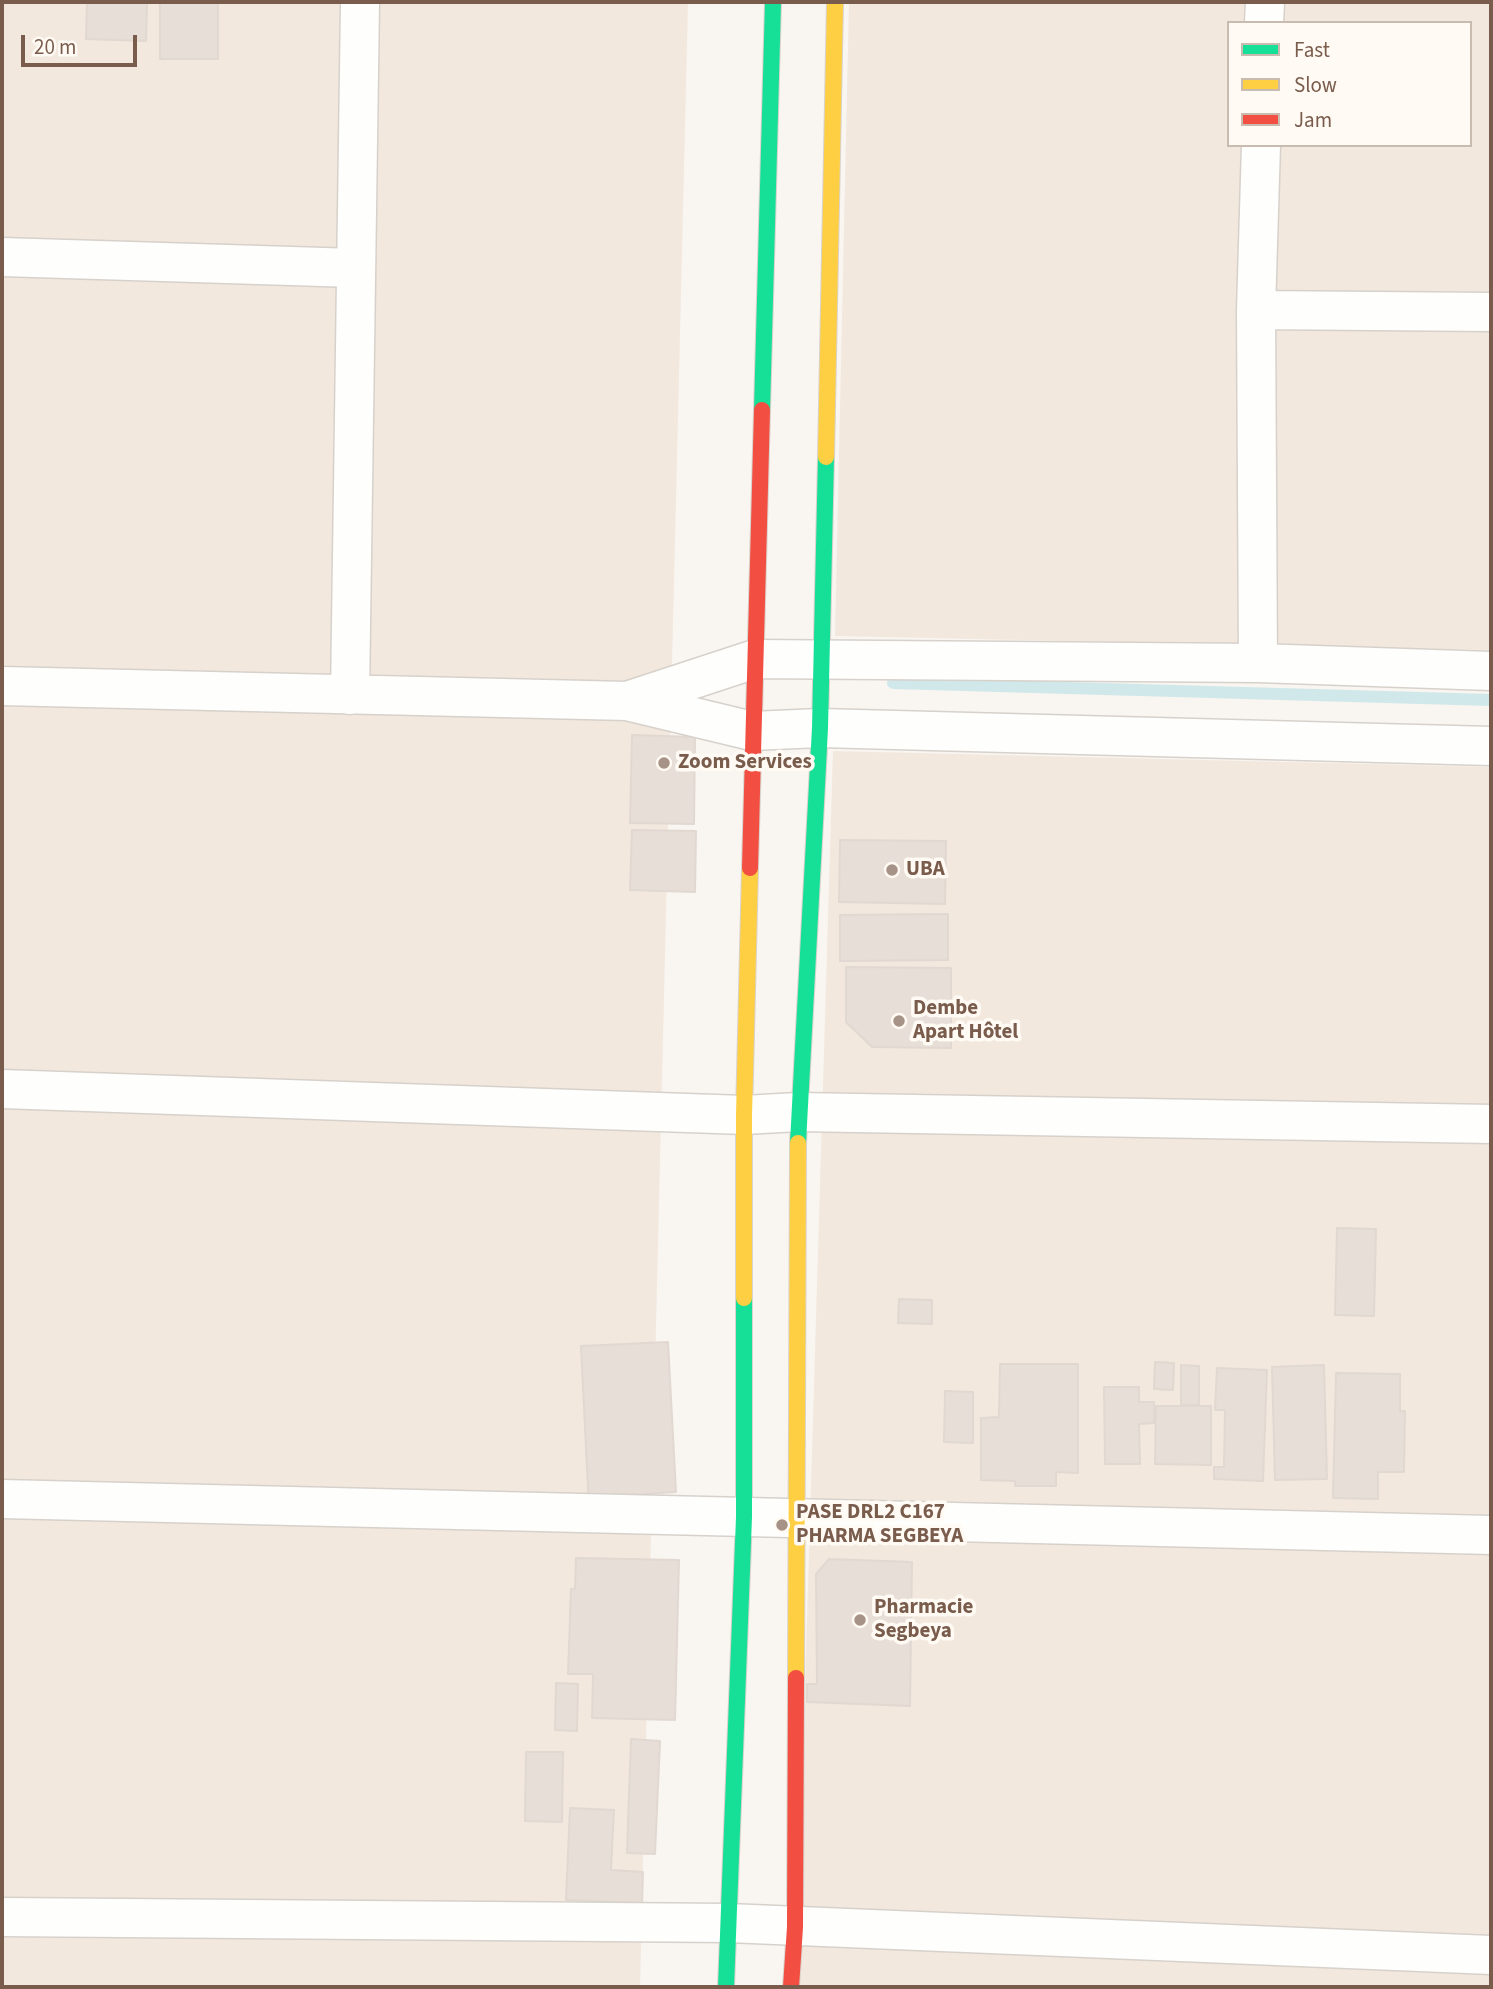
<!DOCTYPE html>
<html>
<head>
<meta charset="utf-8">
<style>
  body { margin:0 }
  #map { position:relative; width:1493px; height:1989px; overflow:hidden; background:#f9f5f0; font-family:"Source Sans 3",sans-serif }
  canvas { display:block }
  .frame { position:absolute; inset:0; border:4px solid #7a5c4d; pointer-events:none }
  .legend { position:absolute; left:1227px; top:21px; width:245px; height:126px; box-sizing:border-box; background:#fffaf3; border:2px solid #cabbb1; margin:0; padding:9px 12px; list-style:none; font-size:21px; color:#7a5c4d }
  .legend li { display:flex; align-items:center; gap:14px; height:35px }
  .legend b { width:35px; border:2px solid #cabbb1 }
  .scale { position:absolute; left:21px; top:35px; width:116px; height:32px; box-sizing:border-box; border:4px solid #7a5c4d; border-top:0; padding-left:9px; font-size:21px; line-height:24px; white-space:nowrap; color:#7a5c4d; -webkit-text-stroke:5px #fffaf3; paint-order:stroke }
</style>
</head>
<body>
<div id="map">
<canvas width="1493" height="1989"></canvas>
<div class="frame"></div>
<ul class="legend">
<li><b style="height:9px;background:#16e098"></b>Fast</li>
<li><b style="height:9px;background:#ffcf43"></b>Slow</li>
<li><b style="height:9px;background:#f24e42"></b>Jam</li>
</ul>
<div class="scale">20 m</div>
</div>
<script>
const g = document.querySelector('canvas').getContext('2d');
g.lineJoin = 'round';
function fill(path, color) { g.fillStyle = color; g.fill(path, 'evenodd'); }
function strokePath(path, color, width, dash) { g.strokeStyle = color; g.lineWidth = width; g.lineCap = dash ? 'butt' : 'round'; g.setLineDash(dash || []); g.stroke(path); }
function write(font, color, halo, rows, align = 'center') {
  g.font = font + ' "Source Sans 3",sans-serif'; g.lineWidth = 7; g.setLineDash([]); g.textBaseline = 'middle'; g.strokeStyle = halo; g.fillStyle = color; for (const [text, x, y, turn = 0] of rows) {
    g.save(); g.translate(x, y); g.rotate((+turn || 0) * Math.PI / 180); g.textAlign = isNaN(turn) ? turn : align; if (halo) g.strokeText(text, 0, 0); g.fillText(text, 0, 0); g.restore();
  }
}
const residential = new Path2D(`
  M2 2H688L640 1987H2Z
  M849 2H1491V650L835 636ZM1229 23H1470V145H1229Z
  M833 751 1491 767V1987H796Z`);
const stream = new Path2D(`
  M893 683 1491 700`);
const building = new Path2D(`
  M87 2H147L146 41 86 39Z
  M160 2H218V59H160Z
  M632 735 695 737 694 824 630 823Z
  M632 830 696 831 695 892 630 890Z
  M840 840 946 841 945 904 839 902Z
  M948 914V960L840 961V915Z
  M846 967 951 968V1048L872 1047 846 1022Z
  M1337 1228 1376 1229 1374 1316 1335 1315Z
  M899 1299 932 1300V1324L898 1323Z
  M668 1342 676 1492 630 1495 631 1507 589 1509 581 1346Z
  M1155 1362 1174 1363 1173 1390 1154 1389Z
  M1000 1364H1078V1473L1056 1472V1486H1015V1481L981 1480V1418L999 1417Z
  M1181 1365 1199 1366V1405H1181Z
  M1324 1365 1327 1479 1275 1480 1272 1367Z
  M1217 1368 1267 1370 1263 1481 1214 1479V1467H1224L1225 1410H1215Z
  M1336 1373 1400 1374V1411H1405L1404 1472H1378V1499L1333 1498Z
  M1104 1387H1139V1402H1154V1423L1139 1424 1140 1464H1105Z
  M945 1391 973 1392V1443L944 1442Z
  M1156 1406H1211V1465L1155 1464Z
  M576 1558 679 1560 675 1720 592 1718 593 1674H568L571 1589H575Z
  M829 1559 912 1562 910 1706 807 1702V1684H817L816 1574Z
  M556 1683 578 1684 577 1731 555 1730Z
  M631 1739 660 1741 655 1854 627 1853Z
  M526 1752H563L562 1822 525 1821Z
  M570 1808 614 1810 611 1870 643 1872 642 1903 566 1900Z`);
const street = new Path2D(`
  M1264 23 1265 2
  M2 257 355 268
  M1256 310 1491 312
  M1258 663 1256 310 1261 145
  M2 686 627 701 752 731 820 728 1491 746
  M350 695 360 2
  M627 701 755 659 1258 663 1491 671
  M2 1089 744 1115 798 1112 1491 1124
  M2 1499 1491 1535
  M2 1917 728 1923 1491 1955`);
const fast = new Path2D(`
  M762 410 773 2
  M798 1143 820 728 826 457
  M726 1987 744 1517V1298`);
const slow = new Path2D(`
  M826 457 835 2
  M744 1298V1115L750 868
  M796 1678 798 1143`);
const jam = new Path2D(`
  M750 868 762 410
  M791 1987 795 1927 796 1678`);
const markers = [
  [664,763,7,"#a69286"],
  [892,870,7,"#a69286"],
  [899,1021,7,"#a69286"],
  [782,1525,7,"#a69286"],
  [860,1620,7,"#a69286"]
];
const poiNames = [
  ["Zoom Services",678,763],
  ["UBA",906,870],
  ["Dembe",913,1009],
  ["Apart Hôtel",913,1033],
  ["PASE DRL2 C167",796,1513],
  ["PHARMA SEGBEYA",796,1537],
  ["Pharmacie",874,1608],
  ["Segbeya",874,1632]
];
fill(residential, '#f2e8de');
strokePath(stream, '#d0e8ea', 12);
fill(building, '#e6ded7');
strokePath(building, '#e2d8d2', 2);
strokePath(street, '#d7d1cb', 41);
strokePath(fast, '#d9d2cb', 18);
strokePath(slow, '#d9d2cb', 18);
strokePath(jam, '#d9d2cb', 18);
strokePath(street, '#fefefd', 38);
strokePath(fast, '#16e098', 16);
strokePath(slow, '#ffcf43', 16);
strokePath(jam, '#f24e42', 16);
for (const [x, y, r, color] of markers) { const dot = new Path2D(); dot.arc(x, y, r, 0, 2 * Math.PI); g.fillStyle = color; g.fill(dot); strokePath(dot, '#fffaf3', 2.5); }
write('bold 21px', '#7a5c4d', '#fffaf3', poiNames, 'left');
</script>
</body>
</html>
